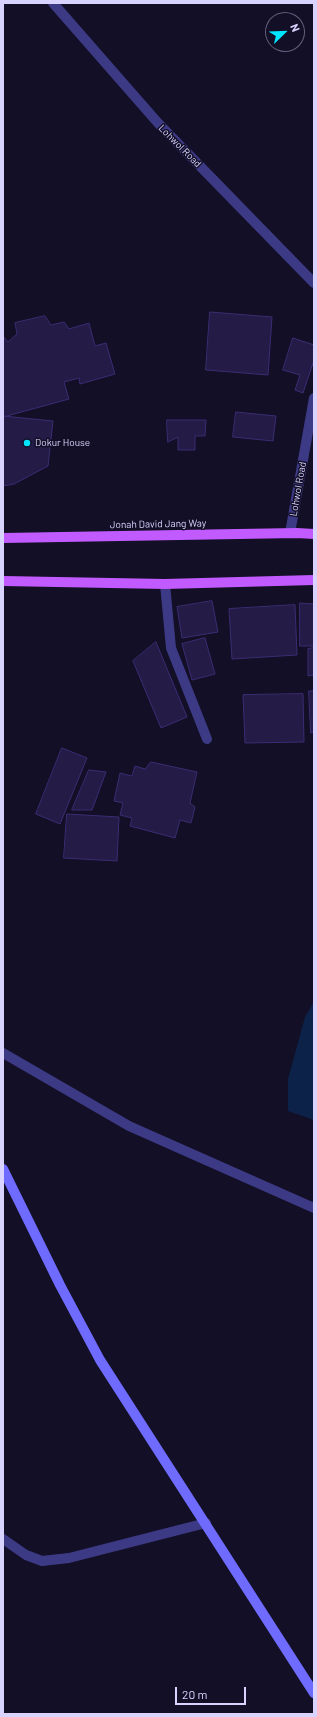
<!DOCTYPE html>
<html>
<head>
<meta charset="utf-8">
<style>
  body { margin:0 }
  #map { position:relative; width:317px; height:1717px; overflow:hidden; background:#130f26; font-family:Barlow,sans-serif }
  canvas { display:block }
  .frame { position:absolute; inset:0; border:4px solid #d9d4ff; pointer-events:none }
  .north { position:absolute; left:265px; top:12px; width:40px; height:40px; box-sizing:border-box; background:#130f26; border:1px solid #625e7d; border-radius:50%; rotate:67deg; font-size:11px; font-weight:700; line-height:16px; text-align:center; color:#d9d4ff }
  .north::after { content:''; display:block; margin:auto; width:14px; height:18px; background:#00e5ff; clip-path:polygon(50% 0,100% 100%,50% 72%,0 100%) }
  .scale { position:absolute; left:175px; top:1687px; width:71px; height:18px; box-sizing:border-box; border:2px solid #d9d4ff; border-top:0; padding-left:5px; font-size:12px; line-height:14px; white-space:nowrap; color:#d9d4ff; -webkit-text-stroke:3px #130f26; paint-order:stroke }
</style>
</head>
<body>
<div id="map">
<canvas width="317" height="1717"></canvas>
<div class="frame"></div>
<div class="north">N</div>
<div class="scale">20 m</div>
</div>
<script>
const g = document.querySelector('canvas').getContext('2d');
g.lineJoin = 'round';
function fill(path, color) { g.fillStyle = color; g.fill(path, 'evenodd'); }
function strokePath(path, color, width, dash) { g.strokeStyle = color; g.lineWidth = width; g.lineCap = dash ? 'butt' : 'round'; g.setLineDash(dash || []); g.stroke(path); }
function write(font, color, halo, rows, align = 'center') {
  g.font = font + ' Barlow,sans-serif'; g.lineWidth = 3; g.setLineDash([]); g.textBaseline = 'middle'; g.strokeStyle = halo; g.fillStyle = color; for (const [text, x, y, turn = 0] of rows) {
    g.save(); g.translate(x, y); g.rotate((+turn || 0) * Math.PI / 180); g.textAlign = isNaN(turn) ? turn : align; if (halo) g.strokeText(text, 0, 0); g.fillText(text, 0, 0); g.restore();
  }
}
const water = new Path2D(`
  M314 1002V1120L288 1111V1079L305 1017Z`);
const building = new Path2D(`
  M210 312 272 317 268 375 206 370Z
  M45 316 51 325 64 322 69 329 89 323 95 346 106 343 115 374 80 384 79 378 64 382 69 399 3 417V336L8 342 17 334 15 323Z
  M293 338 314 345V360L303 393 295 390 300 375 283 370Z
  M236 412 276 416 273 441 233 437Z
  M3 416 53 421 48 466 14 484 3 486Z
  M167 420H206L205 436H195V450H178V437L168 442Z
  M212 601 218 632 182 638 177 607Z
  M300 603 314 604V646H300Z
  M295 605 297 655 232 659 229 609Z
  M205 638 215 674 192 680 182 644Z
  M156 642 187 717 161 728 133 661Z
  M314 648V675L308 676V649Z
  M309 691H314V732L311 733Z
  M303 694 304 742 245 743 243 695Z
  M62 748 87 758 60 824 36 814Z
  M151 762 197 772 190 803 195 807 191 823 180 820 175 838 130 826 132 818 120 815 123 803 114 801 120 773 132 776 135 766 145 769Z
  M89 770 106 772 92 810H72Z
  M67 814 119 817 117 861 64 858Z`);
const street = new Path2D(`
  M53 3 158 123 314 283
  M290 533 314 398
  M165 584 171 648 207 739
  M3 1053 129 1126 314 1208
  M3 1539 26 1555 42 1561 69 1558 206 1523`);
const secondary = new Path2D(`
  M3 1169 60 1285 100 1360 314 1693`);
const primary = new Path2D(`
  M3 538 297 533 314 534
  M3 581 165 584 314 580`);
const markers = [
  [27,443,4,"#00e5ff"]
];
const streetNames = [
  ["Lohwol Road",180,146,45],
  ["Lohwol Road",298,489,-80],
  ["Jonah David Jang Way",158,524,-1]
];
const poiNames = [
  ["Dokur House",35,443]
];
fill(water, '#0c2248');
fill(building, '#241b47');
strokePath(building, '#3b2d73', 1);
strokePath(street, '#3d3a85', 10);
strokePath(secondary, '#6f6bff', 10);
strokePath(primary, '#c25bff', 10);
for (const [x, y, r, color] of markers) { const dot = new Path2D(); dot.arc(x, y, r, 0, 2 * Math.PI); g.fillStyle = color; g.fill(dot); strokePath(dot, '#130f26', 1.5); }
write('10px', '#d9d4ff', '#130f26', streetNames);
write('10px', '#d9d4ff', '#130f26', poiNames, 'left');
</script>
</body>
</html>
